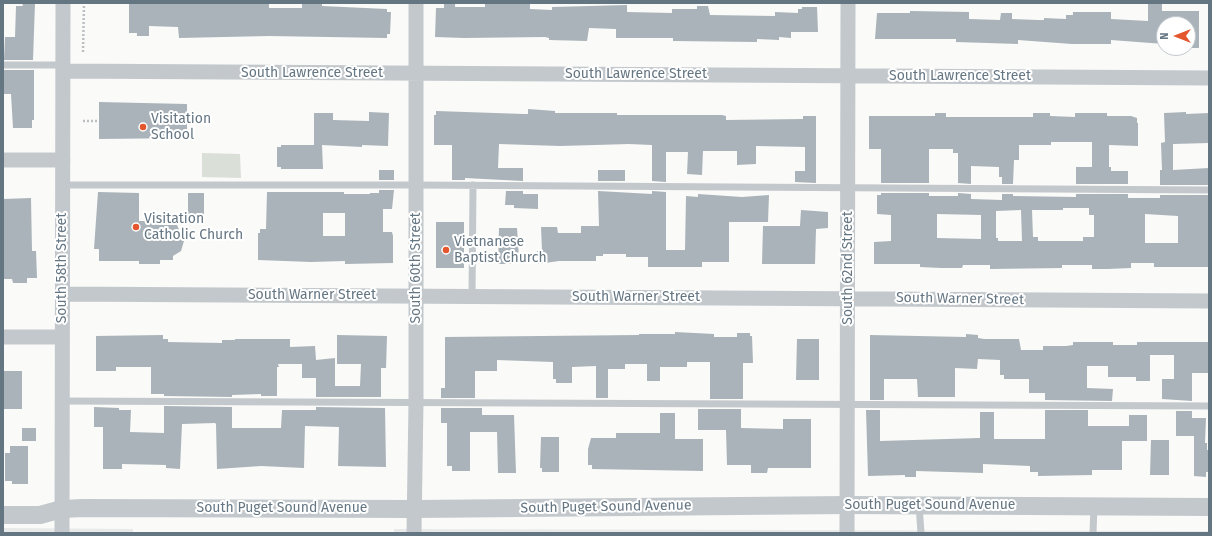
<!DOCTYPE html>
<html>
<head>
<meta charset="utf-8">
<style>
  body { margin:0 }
  #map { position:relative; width:1212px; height:536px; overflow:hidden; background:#fafaf8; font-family:"Fira Sans",sans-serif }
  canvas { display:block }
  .frame { position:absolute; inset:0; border:4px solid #657683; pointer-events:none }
  .north { position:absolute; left:1156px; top:16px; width:40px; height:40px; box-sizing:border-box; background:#fff; border:1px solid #c1c8cd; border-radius:50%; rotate:270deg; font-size:11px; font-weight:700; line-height:16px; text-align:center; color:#657683 }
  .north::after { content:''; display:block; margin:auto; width:14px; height:18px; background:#e4572e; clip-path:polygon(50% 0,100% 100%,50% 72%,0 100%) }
</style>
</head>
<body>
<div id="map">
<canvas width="1212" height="536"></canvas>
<div class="frame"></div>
<div class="north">N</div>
</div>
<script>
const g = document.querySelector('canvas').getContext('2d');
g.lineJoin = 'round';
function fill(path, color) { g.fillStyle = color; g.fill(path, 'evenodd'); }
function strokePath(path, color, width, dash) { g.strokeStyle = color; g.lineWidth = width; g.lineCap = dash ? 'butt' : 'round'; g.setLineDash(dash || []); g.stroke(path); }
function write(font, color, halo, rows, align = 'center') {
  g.font = font + ' "Fira Sans",sans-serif'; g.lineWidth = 4; g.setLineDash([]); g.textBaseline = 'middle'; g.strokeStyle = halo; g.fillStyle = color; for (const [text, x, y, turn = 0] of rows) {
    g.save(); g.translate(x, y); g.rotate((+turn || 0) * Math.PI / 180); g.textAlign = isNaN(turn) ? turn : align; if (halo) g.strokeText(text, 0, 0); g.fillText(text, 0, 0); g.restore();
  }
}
const built = new Path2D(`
  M3 528 133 529V533H3Z
  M394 529 1209 531V533H394Z`);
const green = new Path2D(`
  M202 153 240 154 241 178 202 177Z`);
const building = new Path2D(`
  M22 3H35L33 60H4L5 37H15L16 6H23Z
  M129 3H269V8H302V3H322V6L387 9V12H391L390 34H387V38L269 36 179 38 178 27 149 26V36H137V33H129Z
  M444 3H455V7H485V3H530V9L552 10V7L627 5V12L672 13V9H697V6H708L710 15 775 16V12L798 13V9H802V7H817L818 32H791V38L779 37V40L757 39V42L673 41V38H616V29L589 28 587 41 549 40V38L545 37 464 38 435 37 436 8H444Z
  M1148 3H1162V11H1199V48H1188V24H1164V44L1111 40V44H1072L1018 40V44L956 42V39H875L877 13H910V11L969 12V19L1000 20 1001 13H1012V19L1037 20H1044V18L1066 19V15H1073V12H1111V19L1148 21Z
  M4 70H34V120H32V128H13L11 94H3Z
  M99 102 187 104V138L99 139Z
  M528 109 555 111V113H617V115H722L726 116V120L803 119V116H816V183L795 182V171H805V147L756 146V164L737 165V151H703L702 175 687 174 688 152H666V182L652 181V145L629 144 560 146 499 144 498 168H523V181L465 178V180H452V145H434V115H436V111L524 114H528Z
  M369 112 389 113 388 146 362 145V147L322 145 323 169H281V167H277V147H281V145H314V113H333V120L369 121Z
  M1186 112V114L1209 113V143L1173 144V170L1209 168V185H1160V170H1162L1161 143 1165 142 1164 113Z
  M935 113H946V117H1033V113H1050V116L1075 117V113H1107V116H1131L1137 118V123H1138V146L1109 145V167H1111V171H1128V184H1076V167H1092V142H1051V145H1019V160H1014L1013 184H1002V177H999V167L971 166V184L958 183V153H953V149H929V183H881V149H869V116H935Z
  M379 170H394V180H379Z
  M598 170H625V181H598Z
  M379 190H394L392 209H383V232H392L393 236V263L345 264V261L311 262 258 260V233H260V229H266L267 192H344V194H370V193H379ZM323 213H345V236H323Z
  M506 191H523V194H538V209L514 208V205H505Z
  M598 191 652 194V191L666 192V250H685L686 196 698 197V194L742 197 769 195 768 222H729V262H702V267H648V257H626V254H603V256H596V261H559L538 264 537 251H542L541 227H557L558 233H581V226H599Z
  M98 192 139 193V221H160V225H177L184 241 181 251 173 256V260H160V264H139V261H99V249H94Z
  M188 193H204V222H188Z
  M881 193H929V196H958V193L971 194V199L1002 200V194H1013V196L1076 197V194H1128V198H1160V195H1209V267H1154V263H1131V268L1107 269H1092V265H1062V268L990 269V265H963L962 268H941L920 267V264H874V242L891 241V215L877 214V195H881ZM1063 208H1089V215H1094V237H1083V241H1038V237H1033L1032 210H1063ZM1021 210 1022 241H998V238H996V211ZM937 214 981 215V239L937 238ZM1145 214 1178 216V243H1145Z
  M31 198 32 251H36L37 278H27V283H13L12 279H3V199Z
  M801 210 828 212V228L816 229 815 264H762L763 226H800Z
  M436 222H464V268H436Z
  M499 228H517L519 258H512V264H498Z
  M675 332 714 334V337H737V333H750V336H752L753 363H743V399H710V362H687V367H660V381H647V364H625V369H608V398H596V366L572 367V383H556V379H553V362L497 360V371H475V398H441V388H445V337L639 335V334H675Z
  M966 334 978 335V338L984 339H1019L1021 350H1043V346H1066L1073 345V342H1113V345H1137V342H1209V373H1192V401L1162 399V379H1174V355H1150V381H1136V377H1108V366H1087V388L1113 389 1112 401 1045 400V393H1029V379H1004V375H1000V360L978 359 977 369 955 368V397H918L917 379H884V400H870V335L966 337Z
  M163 335V339H168V342L222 343V340H235V339H290V347L315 346 316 360 335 358V386H360L361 364H337V335L387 336 386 368H381V397H316V378H302V364H278L279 367H277V396H261V394L232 395V397L164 396V394H151V367H116V371H96V336Z
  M797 339H819V380H796Z
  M3 371H22V409H3Z
  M164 406 232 407V428H281L282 410H316V407L385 408 386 467 338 466 339 427 305 426 304 468 261 466 217 469 216 424 215 423 182 424 180 469 166 468V465L122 464V469H103V427H94V407L119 408V410H131L130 432 164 433Z
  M441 408H482V415H514L516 473H498L497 432H470V471H452V466H447V423H441Z
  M698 409H741V428L783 429V419H811V468H768L767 473H751V465H727L726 430H698Z
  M866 410H880V441L980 438V412H994V439H1045V410H1088V426H1129V415H1147V441H1122V470H1092V475L1038 476V472H1030V466L983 464V473L916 471V477H905V475L868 476Z
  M1176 411H1192V418H1206L1205 443H1207V450H1209V472H1206V477L1194 476V436H1176Z
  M660 413H675V439H703V471L592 469V465H588V449L591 438H616V433H660Z
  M22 428H36V441H22Z
  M541 437H559V472H542V468H540Z
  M1151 440H1169V475H1150Z
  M10 446H28V484H12V481H5V453H10Z`);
const path = new Path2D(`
  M83 52 84 3
  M83 121H99`);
const service = new Path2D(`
  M3 65H63
  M63 185H416L1209 190
  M472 296 473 185
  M62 401 1209 406
  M919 505 921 533
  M1093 533 1094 506`);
const minor = new Path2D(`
  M63 71 1209 78
  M3 160H63
  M62 294 1209 301
  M3 337H62
  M62 533 63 3
  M414 533 416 402V3
  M847 533 848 3`);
const tertiary = new Path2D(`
  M3 515H40L62 509 83 508 414 509 847 505 1209 507`);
const markers = [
  [143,127,4,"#e4572e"],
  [136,227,4,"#e4572e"],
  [446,250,4,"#e4572e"]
];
const streetNames = [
  ["South Lawrence Street",312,73],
  ["South Lawrence Street",636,74],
  ["South Lawrence Street",960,76],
  ["South 58th Street",62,268,-90],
  ["South 60th Street",416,268,-90],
  ["South 62nd Street",848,268,-90],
  ["South Warner Street",312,295],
  ["South Warner Street",636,297],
  ["South Warner Street",960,299,1],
  ["South Puget Sound Avenue",930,505],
  ["South Puget Sound Avenue",606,507,-1],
  ["South Puget Sound Avenue",282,508]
];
const poiNames = [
  ["Visitation",151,119],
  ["School",151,135],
  ["Visitation",144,219],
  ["Catholic Church",144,235],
  ["Vietnanese",454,242],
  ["Baptist Church",454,258]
];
fill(built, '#e8e9e9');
fill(green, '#dadfd7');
fill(building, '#aab3b9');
strokePath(path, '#bbbfc2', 2.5, [2, 2]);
strokePath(service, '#c3c8cc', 7);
strokePath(minor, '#c3c8cc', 15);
strokePath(tertiary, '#c3c8cc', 18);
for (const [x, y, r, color] of markers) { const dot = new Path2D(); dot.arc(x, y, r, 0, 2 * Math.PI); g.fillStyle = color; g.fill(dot); strokePath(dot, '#fff', 1.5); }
write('14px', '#657683', '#fff', streetNames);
write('14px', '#657683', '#fff', poiNames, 'left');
</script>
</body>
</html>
